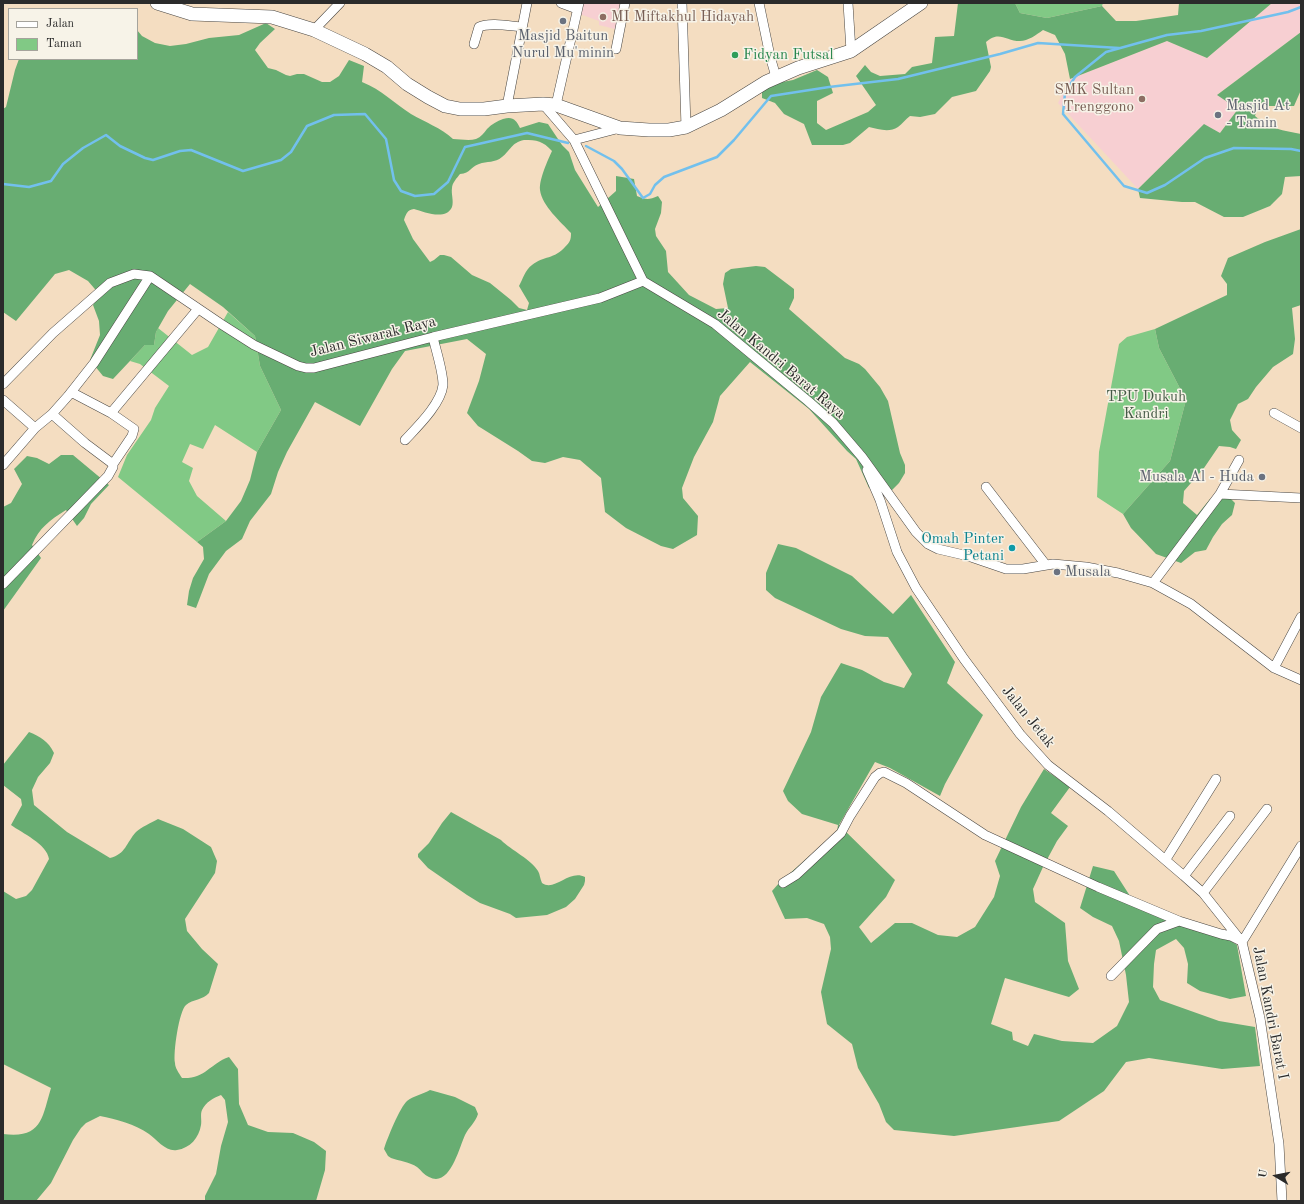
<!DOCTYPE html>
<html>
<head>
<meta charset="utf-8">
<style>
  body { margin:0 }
  #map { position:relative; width:1304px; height:1204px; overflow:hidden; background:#f4ddc1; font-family:"Old Standard TT",serif }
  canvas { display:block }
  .frame { position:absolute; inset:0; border:4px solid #2b2b2b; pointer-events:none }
  .legend { position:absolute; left:8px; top:8px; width:130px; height:52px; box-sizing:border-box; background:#f7f3e8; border:1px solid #a5a39c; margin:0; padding:5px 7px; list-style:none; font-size:12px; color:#2b2b2b }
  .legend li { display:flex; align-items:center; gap:8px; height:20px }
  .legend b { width:20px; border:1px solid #a5a39c }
  .north { position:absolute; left:1256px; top:1156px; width:40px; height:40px; -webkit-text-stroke:3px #f7f3e8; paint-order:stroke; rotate:280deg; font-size:11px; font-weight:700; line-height:16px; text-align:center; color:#2b2b2b }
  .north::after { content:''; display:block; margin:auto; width:14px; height:18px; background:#2b2b2b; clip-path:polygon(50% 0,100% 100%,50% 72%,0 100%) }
</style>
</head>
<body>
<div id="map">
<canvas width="1304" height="1204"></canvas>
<div class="frame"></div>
<ul class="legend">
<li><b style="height:5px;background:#fff"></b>Jalan</li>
<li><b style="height:11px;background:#81c985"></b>Taman</li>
</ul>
<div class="north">U</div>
</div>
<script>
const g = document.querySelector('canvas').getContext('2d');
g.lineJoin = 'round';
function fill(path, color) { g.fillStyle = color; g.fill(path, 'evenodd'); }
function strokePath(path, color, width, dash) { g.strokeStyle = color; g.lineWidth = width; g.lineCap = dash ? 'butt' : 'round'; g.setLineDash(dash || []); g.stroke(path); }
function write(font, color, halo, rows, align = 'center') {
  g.font = font + ' "Old Standard TT",serif'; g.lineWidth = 3; g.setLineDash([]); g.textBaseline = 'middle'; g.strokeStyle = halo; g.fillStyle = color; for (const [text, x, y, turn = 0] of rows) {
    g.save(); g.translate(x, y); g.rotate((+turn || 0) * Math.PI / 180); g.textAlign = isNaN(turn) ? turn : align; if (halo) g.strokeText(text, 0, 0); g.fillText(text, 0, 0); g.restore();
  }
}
const built = new Path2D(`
  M579 3H620L615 29 599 25V21L577 13Z
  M1272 3H1301V32L1218 94 1238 109 1220 133 1204 125 1138 189 1058 103 1070 79 1167 41 1207 58Z`);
const green = new Path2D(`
  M1015 3H1103L1102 6 1047 18 1020 13Z
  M228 312 255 336 260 366 281 410 257 452 215 425 203 449 190 444 182 462 193 468 189 481 197 496 226 521 197 542 118 477 127 455 151 420 155 408 169 386 140 364 130 361 145 345H154L156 332 158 328 192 355 208 347Z
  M1155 329 1159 348 1186 400 1170 461 1123 514 1097 497 1099 452 1119 344 1127 337Z`);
const forest = new Path2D(`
  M958 3H1015L1020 13 1047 18 1102 6 1116 21H1136L1178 15 1179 3H1272L1207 58 1167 41 1070 79 1065 54 1055 35 1043 30C1036 35 1028 41 1020 41 1006 41 999 30 986 42L991 67 990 71 976 91 952 97 935 114 920 117 910 116C906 119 902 124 898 127 889 133 878 129 869 127L850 143 843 145H812L804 124 784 114 775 103 762 98V90L777 83 793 80 817 70 828 77 833 93 817 101V123L826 130 868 112 876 105 856 76 865 65 871 72 880 76 905 74 912 67 932 63 935 37 954 36Z
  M266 23 275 29 260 43 255 50 268 68 276 70 286 75 290 76 297 74H304L322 82H330L339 76 349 60 364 66 362 82C382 90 394 103 411 114 425 122 441 128 453 139 460 139 469 141 476 139 481 137 484 133 487 129 492 124 497 121 503 119 513 116 516 120 520 128L539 122 548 124 562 145 569 152 575 170 598 207 616 191V176L634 179 637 196C646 200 649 200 658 196L662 202 661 213 655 229 656 236 666 251 668 272 689 295 716 309 728 308 723 284 725 273 731 269 756 266 765 267 794 289V298L789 309 845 358 859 364 865 369 880 387 888 401 900 453 905 465V473L899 483 892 490 879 486 869 488 856 459 847 451 809 409 750 362 720 396 713 422 694 457 682 488 683 498 698 516 697 535 673 549 661 546 626 528 605 512 601 478 580 460 563 457 545 463 532 461 518 451 478 426 467 413 479 381 486 354 467 339 405 351 392 369 360 426 315 402 287 452 278 472 271 494 250 521 242 539 226 551 209 574 196 608 187 605 189 591 193 578 204 559 203 547 197 542 226 521 241 501 250 480 257 452 281 410 260 366 255 336 223 307 190 284 168 311 156 332 154 345H145L113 379 103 376 90 360 100 335 99 321 93 305 100 295 88 281 69 270 55 274 16 321 3 312V109L6 107 15 70 19 59H137V30L142 36 155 43 170 46 186 44 209 38 239 35ZM524 140C537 140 543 141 552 151 548 160 539 179 540 190 542 206 561 222 571 233 571 240 570 242 565 247 555 259 543 256 532 265 525 270 523 279 519 286L529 303 527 310 519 308 511 300 490 283 472 275 451 257 444 255H440L434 260 430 262 413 239 404 220C406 214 407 210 414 209 424 212 446 221 452 207 454 201 451 194 452 188 452 183 457 178 460 174 471 173 470 167 479 164 487 161 495 163 502 157 511 150 511 143 524 140Z
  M1301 32V90L1294 106H1261L1257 109 1255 116C1268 128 1284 131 1301 134V176L1285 177 1282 194 1270 206 1243 217H1224L1195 202H1182L1140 198 1138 189 1204 124 1220 133 1238 109 1217 95Z
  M1301 229V305L1292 308 1295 339 1293 354 1273 367 1256 387 1248 399 1238 404 1230 420 1232 430 1241 440 1236 449 1230 447 1219 446 1204 468 1184 491 1183 503 1197 515 1210 499 1229 497 1235 503 1232 515 1222 524 1213 537 1206 550 1195 552 1181 563 1156 554 1131 528 1123 514 1170 461 1186 400 1159 348 1155 329 1227 295V284L1221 276 1228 258 1265 242Z
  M61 455H73L109 485 91 504 84 518 77 526 66 510C50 520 39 528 32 545L41 558 3 611V507L11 503 22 484 14 469 27 456 37 458 49 464Z
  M778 544 796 548 852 576 893 614 911 595 955 662 947 683 983 715 945 784 940 796 890 768 875 762 839 825 895 880 886 897 859 927 871 943 895 923H912L938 935 957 937 975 927 994 897 1000 876 995 861 1021 807 1044 769 1070 787 1051 813 1068 826 1057 841 1043 867 1033 889 1035 902 1065 923 1068 961 1079 989 1069 997 1005 978 991 1024 1012 1032 1013 1040 1028 1046 1034 1034 1062 1041 1093 1043 1117 1026 1129 1002 1126 975 1119 941 1112 926 1093 917 1080 908 1093 866 1114 871 1130 896 1132 904 1154 914 1231 941 1237 945 1246 996 1230 999 1200 991 1187 983 1188 964 1184 948 1176 939 1156 950 1154 964 1153 987 1160 1000 1219 1021 1255 1027 1260 1066 1222 1069 1149 1058 1126 1062 1104 1091 1059 1121 954 1136 894 1130 886 1122 879 1104 858 1068 852 1044 827 1024 821 992 831 949 830 937 824 924 807 918 785 919 772 891 780 882 837 832 838 825 802 814 788 801 783 791 811 732 821 697 841 663 862 670 884 682 904 688 912 674 888 637 865 636 841 629 775 598 766 590V573Z
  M29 732C41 737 48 741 54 753L50 763 38 777 32 790 34 805 67 832 110 858C126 854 126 843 136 832 141 827 151 823 158 819L183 829 211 847 217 861 215 873 185 919 187 931 202 949 218 964 209 993C203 1000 193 999 186 1005 179 1011 173 1053 175 1063 175 1068 179 1073 182 1078 206 1079 209 1064 229 1057L238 1069 239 1104 248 1125 268 1132 293 1133 314 1142 326 1151 325 1170 316 1201H205V1196L216 1174 221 1146 228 1122 225 1100 221 1095C213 1098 206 1102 202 1110 200 1114 202 1121 201 1125 199 1138 190 1148 177 1150 166 1152 157 1140 149 1134 135 1124 116 1119 100 1116L86 1123 81 1128 73 1140 51 1183 36 1201H3V1134C42 1139 42 1118 51 1088L3 1064V891L16 899 26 896 32 890 49 859C47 844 22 833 11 825L22 805 21 799 3 785V765Z
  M451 812 501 840C511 850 532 860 538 871 540 874 540 879 542 883 555 892 569 869 585 877V881L584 885 575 899 566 907 547 915 516 918 510 914 480 903 467 895 428 868 418 857V854L429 843 442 823Z
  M430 1090 455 1097 475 1107 478 1114C475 1123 469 1127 465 1135 459 1148 450 1188 429 1177 424 1175 421 1170 417 1167 410 1162 399 1161 391 1158L388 1156 384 1149C387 1139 400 1107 407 1101 413 1096 423 1094 430 1090Z`);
const stream = new Path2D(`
  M1301 7 1288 12 1201 31 1167 35 1106 52 1075 77 1065 93 1063 114 1124 186 1147 193 1165 185 1205 158 1234 148 1291 149 1301 151
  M586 146 614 161 622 169 643 198 650 194 655 185 664 177 717 157 734 140 771 96 829 87 898 79 1000 54 1038 43 1119 48
  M3 184 29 187 51 181 63 164 83 148 106 135 120 146 145 158 153 160 180 151 191 150 243 171 281 160 291 152 307 126 334 115 365 114 386 139 394 180 401 191 415 196 434 194 448 182 465 147 527 133 568 143`);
const street = new Path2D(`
  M561 3 577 9
  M682 3 686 127
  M759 3 770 56 776 77
  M848 3 851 51
  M314 30 340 3
  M474 44 479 27C489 22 510 26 522 27
  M616 49 625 3
  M543 104 574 140 643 281
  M556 105 579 3
  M507 106 527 3
  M574 140 620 128
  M643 281 715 324 808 401 833 423 862 457 916 532 928 544 938 549 968 556 1006 569H1023L1053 564 1086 567 1118 573 1153 583 1191 604 1274 668 1301 680
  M3 384 53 333 110 283 134 274 150 276 221 324 254 345 298 366 306 368H314L433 337 600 298 643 281
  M71 392 111 413 134 429 132 436 113 464
  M3 400 35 428
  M111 413 198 309
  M1274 413 1301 428
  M405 440C417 427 441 404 443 385 443 371 436 351 433 337
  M3 465 35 428 52 414 68 396 94 363 150 276
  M867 470 880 500 897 552 916 588 964 659 1020 734 1048 765 1108 811 1184 876 1203 893 1242 942
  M986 487 1046 565
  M1220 494 1239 460
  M1153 583 1220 494 1301 498
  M3 584 108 476 113 467V464L85 443 52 414
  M1274 668 1301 617
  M1166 859 1216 779
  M1184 876 1230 816
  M783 883 796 875 841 833 850 816 875 777 880 773 884 772 906 783 985 835 1098 887 1179 921
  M1203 893 1267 809
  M1111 976 1157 929 1179 921 1221 934 1231 936 1239 940
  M1282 1201 1279 1144 1260 1018 1242 942 1301 846`);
const secondary = new Path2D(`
  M157 3 192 14 272 17 314 30 365 54 387 67 407 84 428 97 445 106 460 109H484L507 106 543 104 556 105 620 128 649 130H669L686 127 721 110 766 82 798 68 851 51 921 3`);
const markers = [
  [603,17,4,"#8d6e63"],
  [563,21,4,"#6b7280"],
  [735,55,4,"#2e9e5b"],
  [1142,99,4,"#8d6e63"],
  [1218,115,4,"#6b7280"],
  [1262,477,4,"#6b7280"],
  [1012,548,4,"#0f9aa8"],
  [1057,572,4,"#6b7280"]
];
const educationNames = [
  ["MI Miftakhul Hidayah",611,17],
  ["SMK Sultan",1134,90,"right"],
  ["Trenggono",1134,107,"right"]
];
const worshipNames = [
  ["Masjid Baitun",563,36,"center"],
  ["Nurul Mu'minin",563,53,"center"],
  ["Masjid At",1226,106],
  ["- Tamin",1226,123],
  ["Musala Al - Huda",1254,477,"right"],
  ["Musala",1065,572]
];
const leisureNames = [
  ["Fidyan Futsal",743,55]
];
const streetNames = [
  ["Jalan Siwarak Raya",373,337,-14],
  ["Jalan Kandri Barat Raya",781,364,40],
  ["Jalan Jetak",1028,717,51],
  ["Jalan Kandri Barat I",1270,1013,79]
];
const parkNames = [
  ["TPU Dukuh",1146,397],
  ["Kandri",1146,414]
];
const cultureNames = [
  ["Omah Pinter",1004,539],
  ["Petani",1004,556]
];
fill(built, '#f7cfd2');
fill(green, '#81c985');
fill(forest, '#68ad72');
strokePath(stream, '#72c0ed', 2.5);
strokePath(street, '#494642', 10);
strokePath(secondary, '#494642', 14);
strokePath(street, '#fff', 9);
strokePath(secondary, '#fff', 13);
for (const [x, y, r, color] of markers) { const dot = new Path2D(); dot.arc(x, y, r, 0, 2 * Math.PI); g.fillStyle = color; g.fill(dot); strokePath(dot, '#f7f3e8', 1.5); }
write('15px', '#785e54', '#f7f3e8', educationNames, 'left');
write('15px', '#5b616d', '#f7f3e8', worshipNames, 'left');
write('15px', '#27864d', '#f7f3e8', leisureNames, 'left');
write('15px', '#2b2b2b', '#f7f3e8', streetNames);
write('15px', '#455a46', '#f7f3e8', parkNames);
write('15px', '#0d838f', '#f7f3e8', cultureNames, 'right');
</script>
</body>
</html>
